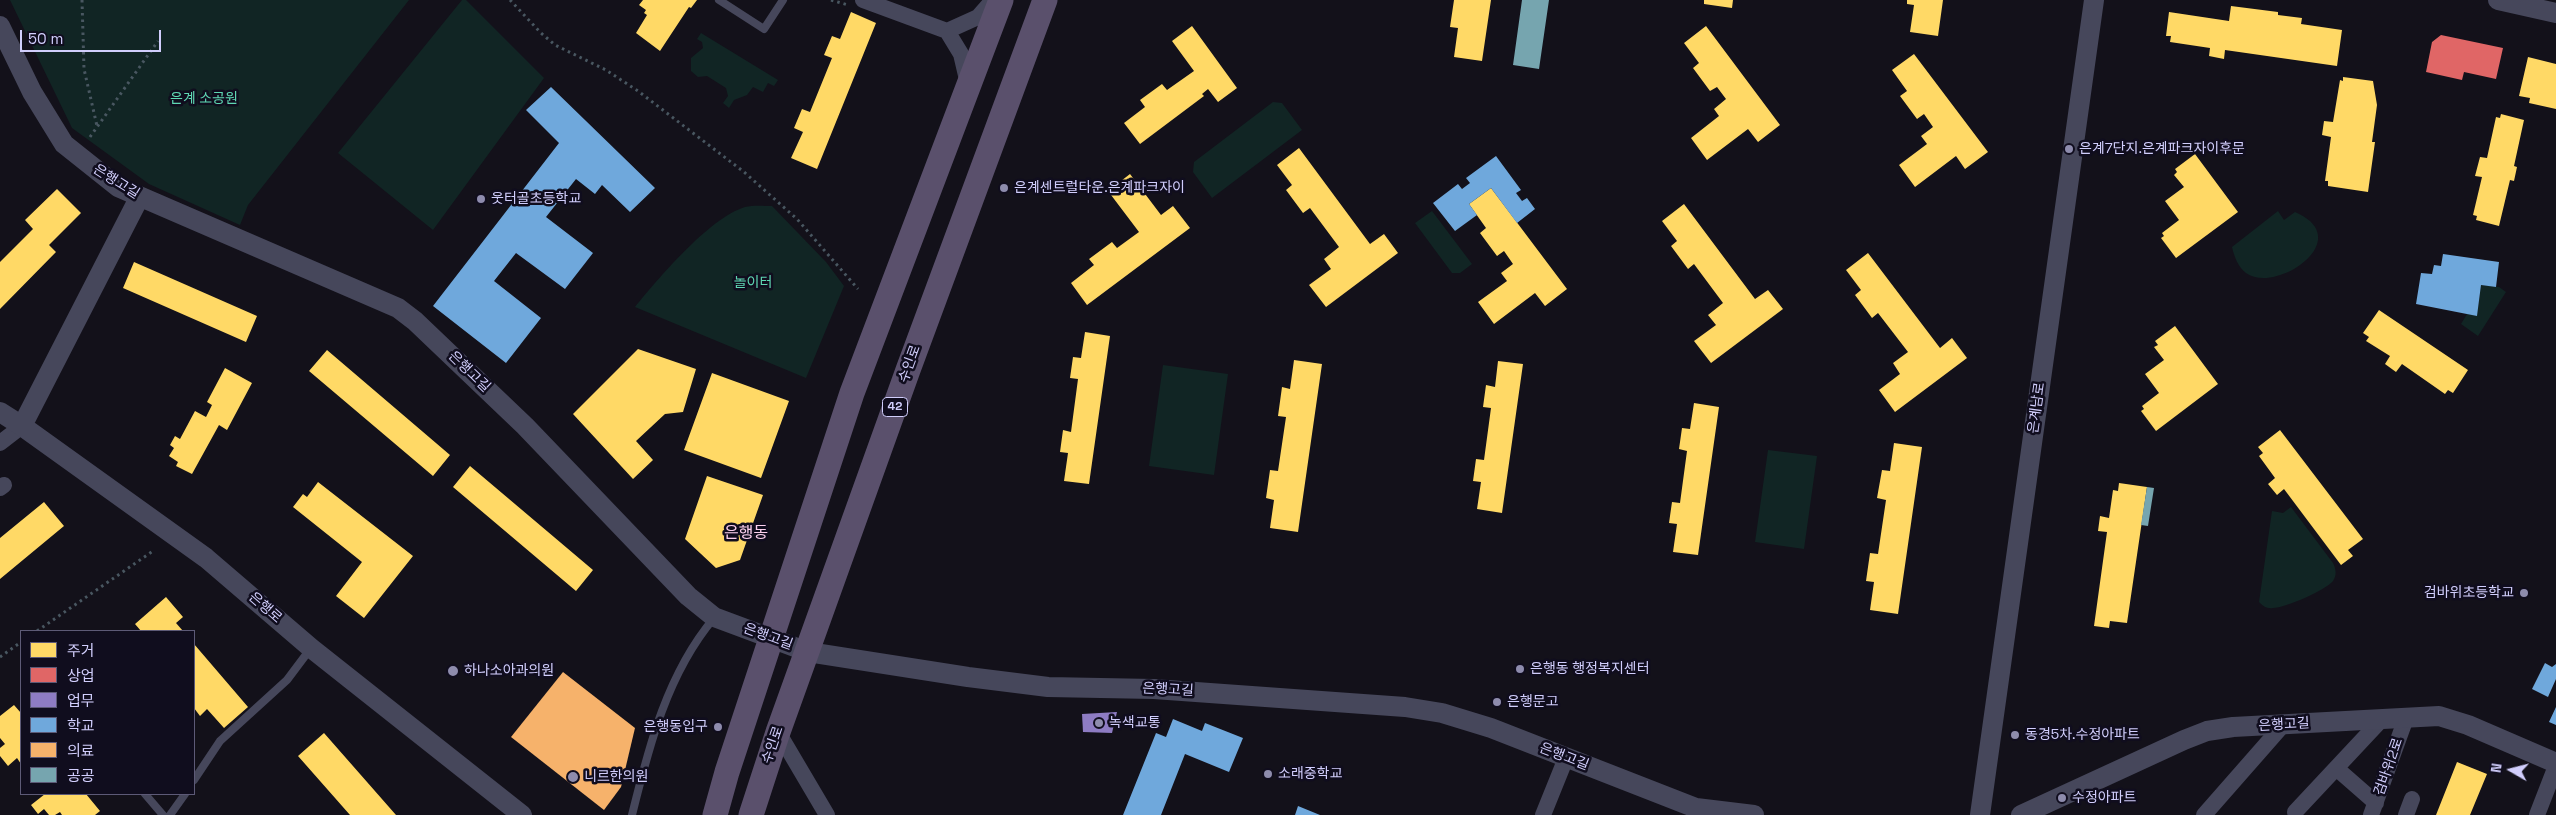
<!DOCTYPE html>
<html>
<head>
<meta charset="utf-8">
<style>
  body { margin:0 }
  #map { position:relative; width:2556px; height:815px; overflow:hidden; background:#13111a; font-family:"Space Grotesk","Noto Sans KR",sans-serif }
  canvas { display:block }
  .legend { position:absolute; left:20px; top:630px; width:175px; height:165px; box-sizing:border-box; background:#100d1e; border:1px solid #5d5a77; margin:0; padding:6px 9px; list-style:none; font-size:15px; color:#d1cefc }
  .legend li { display:flex; align-items:center; gap:10px; height:25px }
  .legend b { width:25px; border:1px solid #5d5a77 }
  .north { position:absolute; left:2486px; top:745px; width:50px; height:50px; -webkit-text-stroke:4px #100d1e; paint-order:stroke; rotate:278deg; font-size:14px; font-weight:700; line-height:20px; text-align:center; color:#d1cefc }
  .north::after { content:''; display:block; margin:auto; width:18px; height:22px; background:#d1cefc; clip-path:polygon(50% 0,100% 100%,50% 72%,0 100%) }
  .scale { position:absolute; left:20px; top:30px; width:141px; height:22px; box-sizing:border-box; border:2px solid #d1cefc; border-top:0; padding-left:6px; font-size:15px; line-height:18px; white-space:nowrap; color:#d1cefc; -webkit-text-stroke:4px #100d1e; paint-order:stroke }
</style>
</head>
<body>
<div id="map">
<canvas width="2556" height="815"></canvas>
<ul class="legend">
<li><b style="height:14px;background:#ffd966"></b>주거</li>
<li><b style="height:14px;background:#e06666"></b>상업</li>
<li><b style="height:14px;background:#8e7cc3"></b>업무</li>
<li><b style="height:14px;background:#6fa8dc"></b>학교</li>
<li><b style="height:14px;background:#f6b26b"></b>의료</li>
<li><b style="height:14px;background:#76a5af"></b>공공</li>
</ul>
<div class="north">N</div>
<div class="scale">50 m</div>
</div>
<script>
const g = document.querySelector('canvas').getContext('2d');
g.lineJoin = 'round';
function fill(path, color) { g.fillStyle = color; g.fill(path, 'evenodd'); }
function strokePath(path, color, width, dash) { g.strokeStyle = color; g.lineWidth = width; g.lineCap = dash ? 'butt' : 'round'; g.setLineDash(dash || []); g.stroke(path); }
function write(font, color, halo, rows, align = 'center') {
  g.font = font + ' "Space Grotesk","Noto Sans KR",sans-serif'; g.lineWidth = 5; g.setLineDash([]); g.textBaseline = 'middle'; g.strokeStyle = halo; g.fillStyle = color; for (const [text, x, y, turn = 0] of rows) {
    g.save(); g.translate(x, y); g.rotate((+turn || 0) * Math.PI / 180); g.textAlign = isNaN(turn) ? turn : align; if (halo) g.strokeText(text, 0, 0); g.fillText(text, 0, 0); g.restore();
  }
}
const green = new Path2D(`
  M10 0H409L248 205 240 225 149 184 72 128Z
  M462 0H466L544 78 433 230 338 153Z
  M701 33 778 80 774 86 768 83 763 92 753 87 747 95 734 100 729 108 723 103 728 96 726 88 707 76 698 77 691 71V58L703 48 702 42 697 39Z
  M1273 102 1282 103 1302 130 1212 198 1193 172 1194 162Z
  M772 206 826 262 844 286 806 378 635 307C658 279 709 218 745 207 753 205 764 206 772 206Z
  M1432 211 1472 264 1460 273H1452L1415 223Z
  M2278 211 2284 220 2295 212C2358 239 2276 295 2246 273 2238 267 2234 256 2232 247Z
  M2481 285 2499 287 2506 292 2478 336 2461 324 2467 314 2477 315Z
  M1163 365 1228 374 1214 475 1149 466Z
  M1768 450 1817 456 1804 549 1755 542Z
  M2291 507 2333 563C2336 569 2337 575 2333 581 2326 590 2285 608 2273 608 2267 609 2263 606 2259 602L2272 511 2283 513Z`);
const homes = new Path2D(`
  M643 0H697L691 8 689 7 660 51 636 33 647 15 644 13 646 10 639 5Z
  M1454 0H1491L1482 61 1454 57 1458 28 1450 27Z
  M1704 0H1733L1732 8 1704 4Z
  M1907 0H1943L1938 36 1910 32 1914 5 1907 4Z
  M2231 6 2278 12V15L2302 18 2301 24 2342 30 2337 66 2225 50 2224 59 2209 56 2210 48 2170 42 2171 36H2166L2169 12 2229 21Z
  M851 12 876 23 817 169 791 158 803 132 794 128 802 109 810 112 832 58 824 55 832 36 840 39Z
  M1192 26 1237 88 1218 102 1208 89 1202 94 1204 96 1140 144 1124 123 1145 107 1140 100 1162 84 1167 90 1194 71 1172 41Z
  M1706 26 1780 125 1758 142 1748 129 1707 160 1691 138 1719 116 1714 109 1726 99 1717 87 1710 91 1693 68 1699 63 1684 43Z
  M1914 54 1988 152 1965 169 1956 156 1915 187 1899 165 1927 144 1921 136 1933 127 1924 114 1917 119 1900 96 1907 91 1892 70Z
  M2528 57 2556 64V109L2529 103 2530 98 2519 96Z
  M2343 77 2373 81 2377 105 2372 142H2375L2368 192 2328 186V181H2325L2331 137 2322 135 2324 121 2333 122 2340 80 2343 81Z
  M2501 114 2524 120 2514 166 2517 167 2514 181 2510 180 2499 226 2476 220 2477 216 2473 215 2482 177 2475 176 2480 157 2487 158 2496 117 2500 118Z
  M1299 148 1370 244 1384 234 1398 253 1326 307 1309 285 1331 269 1324 259 1339 247 1310 208 1303 213 1286 190 1292 185 1277 165Z
  M2195 154 2238 212 2176 258 2161 238 2164 236 2162 233 2179 220 2165 201 2184 187 2174 175 2177 172 2175 169Z
  M1130 174 1161 215 1173 206 1190 228 1087 305 1071 283 1094 265 1089 259 1112 242 1117 248 1139 232 1108 191Z
  M1491 188 1567 289 1545 306 1535 293 1494 324 1478 302 1507 281 1501 273 1513 264 1504 251 1497 256 1480 233 1486 228 1469 204Z
  M57 189 81 213 49 245 56 252 0 309V262L33 229 25 220Z
  M1684 204 1755 299 1768 290 1783 309 1711 363 1694 341 1716 325 1708 315 1723 303 1694 264 1688 269 1671 246 1677 241 1662 221Z
  M1868 253 1940 348 1952 338 1967 358 1895 412 1879 390 1900 374 1893 363 1908 352 1878 313 1872 318 1855 295 1861 290 1846 270Z
  M134 262 257 316 246 342 123 288Z
  M2379 310 2468 370 2453 393 2448 390 2445 394 2402 364 2396 372 2385 364 2390 356 2366 341 2369 337 2363 333Z
  M2175 326 2218 384 2156 431 2141 411 2144 409 2142 406 2159 393 2145 374 2164 360 2154 347 2158 345 2155 341Z
  M1085 332 1110 336 1089 484 1064 481 1068 453 1060 452 1063 430 1071 432 1078 379 1070 378 1073 357 1081 358Z
  M638 349 696 369 683 412 665 414 636 441 653 460 633 479 573 414Z
  M327 350 450 455 433 476 309 371Z
  M1294 360 1322 364 1298 532 1270 528 1274 500 1266 498 1270 470 1278 471 1286 417 1278 416 1282 387 1290 389Z
  M1498 361 1523 364 1502 513 1477 509 1481 482 1473 481 1476 459 1484 460 1491 408 1483 407 1486 385 1495 387Z
  M225 368 252 383 227 430 219 425 192 474 176 466 178 462 169 456 174 448 170 445 175 436 180 439 195 411 206 417 212 405 207 402Z
  M712 373 789 401 761 478 684 450Z
  M1694 403 1719 407 1698 555 1673 552 1677 524 1669 523 1672 502 1680 503 1687 451 1679 449 1682 428 1690 429Z
  M2280 430 2363 539 2348 550 2353 556 2341 565 2284 489 2277 495 2268 484 2275 478 2259 456 2263 453 2258 447Z
  M1894 443 1922 447 1898 614 1870 610 1874 582 1866 581 1870 553 1878 554 1886 500 1877 498 1882 470 1890 471Z
  M470 466 593 570 576 591 453 487Z
  M707 476 763 495 740 560 716 568 685 539Z
  M318 482 413 556 364 618 336 596 362 562 293 507 303 494 307 497Z
  M2119 483 2147 487 2127 623 2110 621 2109 628 2094 626 2107 532 2098 531 2100 516 2109 518 2113 490 2118 491Z
  M44 502 64 526 0 579V538Z
  M166 597 183 617 176 623 183 631H141L135 624Z
  M194 644 248 707 224 728 207 709 200 716 194 708Z
  M14 705 21 713V764L17 758 8 766 0 756V748L5 744 0 738V716Z
  M324 733 396 815H350L298 756Z
  M2457 762 2487 774 2470 815H2436Z
  M45 794H86L100 811 95 815H62L60 812 55 815H49L44 809 38 814 31 805Z`);
const shops = new Path2D(`
  M2441 35 2503 48 2496 79 2464 72 2462 80 2426 72 2432 42Z`);
const offices = new Path2D(`
  M1117 712 1112 733 1083 732 1082 714Z`);
const schools = new Path2D(`
  M551 87 655 188 630 212 602 185 595 194 576 179 546 217 593 253 565 289 516 253 494 281 541 318 506 363 433 306 559 143 526 110Z
  M1496 156 1521 190 1516 193 1522 201 1527 198 1535 209 1517 223 1491 188 1469 204 1477 215 1455 231 1433 203 1458 184 1462 189 1470 183 1466 178Z
  M2443 254 2499 262 2496 287 2481 285 2477 316 2416 304 2421 273 2432 274 2434 265 2441 266Z
  M2545 663 2552 667 2556 664V679L2548 697 2532 689Z
  M2556 707V725L2549 722Z
  M1173 719 1202 731 1205 723 1243 738 1229 772 1185 754 1161 815H1123L1156 733 1166 737Z
  M1298 806 1320 815H1295Z`);
const health = new Path2D(`
  M563 672 635 728 621 787 604 810 511 737Z`);
const public = new Path2D(`
  M1522 0H1549L1539 69 1513 65Z
  M2147 487 2154 488 2148 526 2141 525Z`);
const path = new Path2D(`
  M82 0 84 69 97 126
  M510 0 541 33 555 45 606 70 638 91 744 172 797 219 858 289
  M831 0 848 5
  M90 137 158 41
  M37 631 153 551
  M0 657 21 642`);
const service = new Path2D(`
  M719 0 764 29 783 0
  M194 780 220 741 287 680 311 648
  M145 794 163 815
  M170 815 185 794
  M632 815C649 746 667 674 714 618`);
const minor = new Path2D(`
  M863 0 947 31 961 54 968 84
  M947 31 978 17 993 0
  M0 443 22 426
  M0 488 4 485
  M778 732 827 815
  M2336 768 2376 803
  M2295 812 2382 719
  M1543 815 1566 758
  M2204 815 2283 725
  M2371 815 2406 718
  M2406 815 2412 799
  M2537 815 2556 766`);
const tertiary = new Path2D(`
  M2498 0 2556 13
  M0 26 32 92 64 144 118 187 398 308 415 321 525 426 688 596 714 617 808 652 968 677 1048 687 1154 689 1405 707 1442 713 1491 728 1696 808 1754 815
  M0 412 22 426 206 558 311 648 522 815
  M22 426 139 198
  M1980 815 2094 0
  M2021 815 2184 740 2207 731 2233 727 2439 716 2468 725 2556 763`);
const primary = new Path2D(`
  M715 815 727 772 852 393 1001 0
  M751 815 778 732 908 370 1045 0`);
const markers = [
  [2069,149,5,"#8e8cad"],
  [1004,188,5,"#8e8cad"],
  [481,199,5,"#8e8cad"],
  [2524,593,5,"#8e8cad"],
  [1520,669,5,"#8e8cad"],
  [453,671,6,"#8e8cad"],
  [1497,702,5,"#8e8cad"],
  [1099,723,5,"#8e8cad"],
  [718,727,5,"#8e8cad"],
  [2015,735,5,"#8e8cad"],
  [1268,774,5,"#8e8cad"],
  [573,777,6,"#8e8cad"],
  [2062,798,5,"#8e8cad"]
];
const shields = [
  [895,407,25]
];
const shieldNames = [
  ["42",895,407]
];
const parkNames = [
  ["은계 소공원",204,99],
  ["놀이터",753,283]
];
const poiNames = [
  ["은계7단지.은계파크자이후문",2079,149],
  ["은계센트럴타운.은계파크자이",1014,188],
  ["웃터골초등학교",491,199],
  ["검바위초등학교",2514,593,"right"],
  ["은행동 행정복지센터",1530,669],
  ["하나소아과의원",464,671],
  ["은행문고",1507,702],
  ["녹색교통",1109,723],
  ["은행동입구",708,727,"right"],
  ["동경5차.수정아파트",2025,735],
  ["소래중학교",1278,774],
  ["니르한의원",584,777],
  ["수정아파트",2072,798]
];
const streetNames = [
  ["은행고길",116,182,32],
  ["수인로",910,364,-70],
  ["은행고길",469,372,44],
  ["은계남로",2037,408,-82],
  ["은행로",265,608,41],
  ["은행고길",768,637,20],
  ["은행고길",1168,690,3],
  ["은행고길",2284,725,-3],
  ["수인로",773,745,-71],
  ["은행고길",1564,757,21],
  ["검바위2로",2389,767,-71]
];
const quarterNames = [
  ["은행동",746,534]
];
fill(green, '#112524');
fill(homes, '#ffd966');
fill(shops, '#e06666');
fill(offices, '#8e7cc3');
fill(schools, '#6fa8dc');
fill(health, '#f6b26b');
fill(public, '#76a5af');
strokePath(path, '#495761', 3, [2.5, 4]);
strokePath(service, '#46475b', 8);
strokePath(minor, '#46475b', 16);
strokePath(tertiary, '#46475b', 20);
strokePath(primary, '#5a506c', 25);
for (const [x, y, r, color] of markers) { const dot = new Path2D(); dot.arc(x, y, r, 0, 2 * Math.PI); g.fillStyle = color; g.fill(dot); strokePath(dot, '#100d1e', 2); }
for (const [x, y, w] of shields) { const box = new Path2D(); box.roundRect(x - w / 2, y - 9.5, w, 19, 4); g.fillStyle = '#100d1e'; g.fill(box); strokePath(box, '#d1cefc', 1); }
write('bold 12px', '#d1cefc', null, shieldNames);
write('14px', '#5fd7b3', '#100d1e', parkNames);
write('14px', '#d1cefc', '#100d1e', poiNames, 'left');
write('14px', '#d1cefc', '#100d1e', streetNames);
write('16px', '#fcd0ee', '#100d1e', quarterNames);
</script>
</body>
</html>
